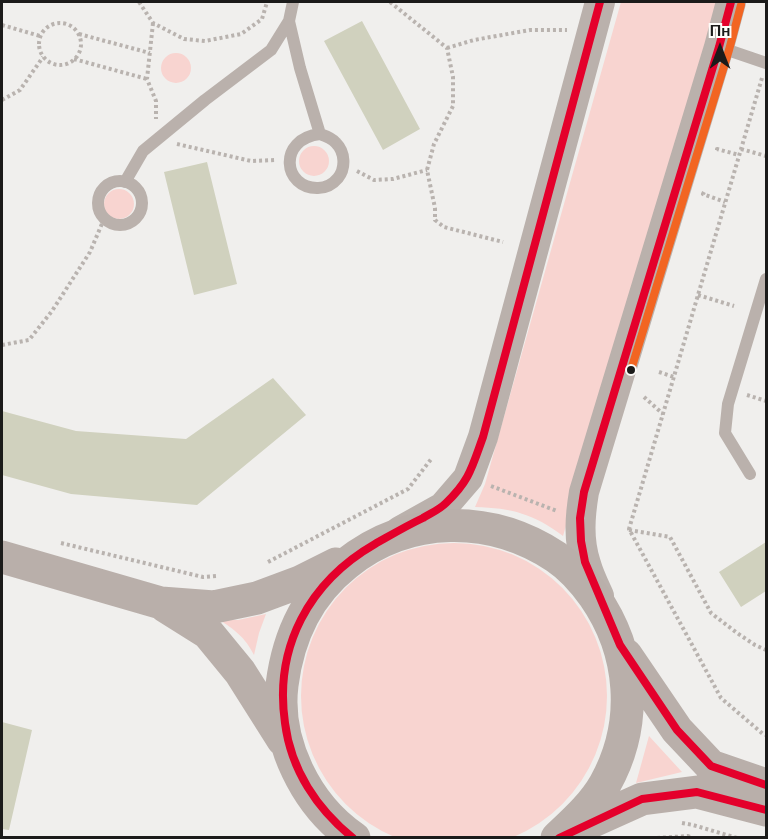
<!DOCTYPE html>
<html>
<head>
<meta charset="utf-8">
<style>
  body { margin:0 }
  #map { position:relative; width:768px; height:839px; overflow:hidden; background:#f0efed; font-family:Lato,sans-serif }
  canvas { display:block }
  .frame { position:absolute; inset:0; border:3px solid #1b1b1a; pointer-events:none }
  .north { position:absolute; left:690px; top:18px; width:60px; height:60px; -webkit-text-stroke:4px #fefdfa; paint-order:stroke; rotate:0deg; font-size:16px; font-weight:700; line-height:24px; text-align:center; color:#1b1b1a }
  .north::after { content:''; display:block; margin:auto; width:21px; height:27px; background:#1b1b1a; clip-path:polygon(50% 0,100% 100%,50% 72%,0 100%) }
</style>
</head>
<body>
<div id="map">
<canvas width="768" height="839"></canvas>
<div class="frame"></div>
<div class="north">Пн</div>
</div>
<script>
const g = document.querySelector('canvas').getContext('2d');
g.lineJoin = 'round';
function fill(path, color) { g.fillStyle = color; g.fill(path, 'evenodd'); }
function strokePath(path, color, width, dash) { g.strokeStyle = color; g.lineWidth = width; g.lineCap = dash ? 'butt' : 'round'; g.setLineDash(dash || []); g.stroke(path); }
const green = new Path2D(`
  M621 2H718L563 536C534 514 512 508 475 507L485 484Z
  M161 68a15 15 0 1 1 30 0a15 15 0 1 1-30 0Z
  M299 161a15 15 0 1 1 30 0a15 15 0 1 1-30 0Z
  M104 204a15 15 0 1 1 30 0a15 15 0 1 1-30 0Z
  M301 696a153 153 0 1 1 306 0a153 153 0 1 1-306 0Z
  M266 614 259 633 254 655C245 637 235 630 218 619L238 620Z
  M649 736 682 772 636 783Z`);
const building = new Path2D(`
  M362 21 420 129 383 150 324 41Z
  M207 162 237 284 194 295 164 172Z
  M273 378 306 415 197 505 71 494 2 475V411L76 431 186 439Z
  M766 542V591L741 607 719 572Z
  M2 722 32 730 9 830 2 829Z`);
const path = new Path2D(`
  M139 2 153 23 184 39 205 41 241 34 262 19 267 2
  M390 2 447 48 453 77V106L434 144 427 170 435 208V220L444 227 503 242
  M39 44a21 21 0 1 1 42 0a21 21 0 1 1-42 0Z
  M153 23 147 79 156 101V119
  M2 25 40 36
  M79 34 150 53
  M447 48 474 40 530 30H567
  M74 59 147 79
  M762 78 629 529 721 698 763 734 766 735
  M2 100 20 90 43 57
  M177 144 251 161 276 160
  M741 149 766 156
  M717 150V149L739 155
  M357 171 374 180 393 179 427 170
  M704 192 703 194 725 202
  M698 295 734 306
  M2 345 29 340 52 311 90 252 104 219
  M659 372 674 377
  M747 395 766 401
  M644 397 663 414
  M491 486 557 511
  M629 530 670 537 711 613 737 633 755 645 766 650
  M61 543 203 577 217 576
  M268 562 408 489 432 458
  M682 823 693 825 737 838
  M657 838 688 836 692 838`);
const service = new Path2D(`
  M289 21 300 68 320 134C326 136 332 138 336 143 345 152 346 168 338 178 333 184 326 188 318 188 283 189 277 139 320 134
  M719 47 766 63
  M98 203a22 22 0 1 1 44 0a22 22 0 1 1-44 0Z
  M125 182 143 151 205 100 271 50 289 21 293 2
  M750 474 725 433 728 404 766 279`);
const tertiary = new Path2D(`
  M400 531 443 507 468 478 483 437 600 2
  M599 596C594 585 589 575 586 564 578 540 580 516 584 492L719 47 731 2`);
const secondary = new Path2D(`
  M2 557 161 603 214 607 257 598 300 582 336 564
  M165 606 208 633 240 672 283 740
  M626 655 677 730 711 766 766 785
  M573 830 642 799 697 792 766 810
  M354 838C306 805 275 742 282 685 288 637 308 594 346 564 408 514 491 514 556 557 571 567 584 582 594 596 633 652 639 723 605 784 593 805 575 821 557 838`);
const bus1 = new Path2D(`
  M731 2 719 47 584 492 580 518 581 541 585 562 620 645 677 730 711 766 766 785
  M353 838C317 809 291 770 285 723 274 647 309 582 375 544 391 535 406 526 423 518 431 513 439 510 446 503 470 480 472 467 483 437L600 2
  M559 838 642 799 697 792 766 810`);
const bus2 = new Path2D(`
  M631 370 729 50 741 5`);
const markers = [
  [631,370,5,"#1b1b1a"]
];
fill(green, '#f8d4d0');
fill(building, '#d0d1be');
strokePath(path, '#b9b3af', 4, [3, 3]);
strokePath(service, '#bab1ac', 12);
strokePath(tertiary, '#bab1ac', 30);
strokePath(secondary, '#b9afaa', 33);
strokePath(bus1, '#e4002b', 8);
strokePath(bus2, '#f26522', 8);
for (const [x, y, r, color] of markers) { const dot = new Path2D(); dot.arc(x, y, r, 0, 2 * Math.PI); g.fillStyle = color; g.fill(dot); strokePath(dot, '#fefdfa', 2); }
</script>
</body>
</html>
